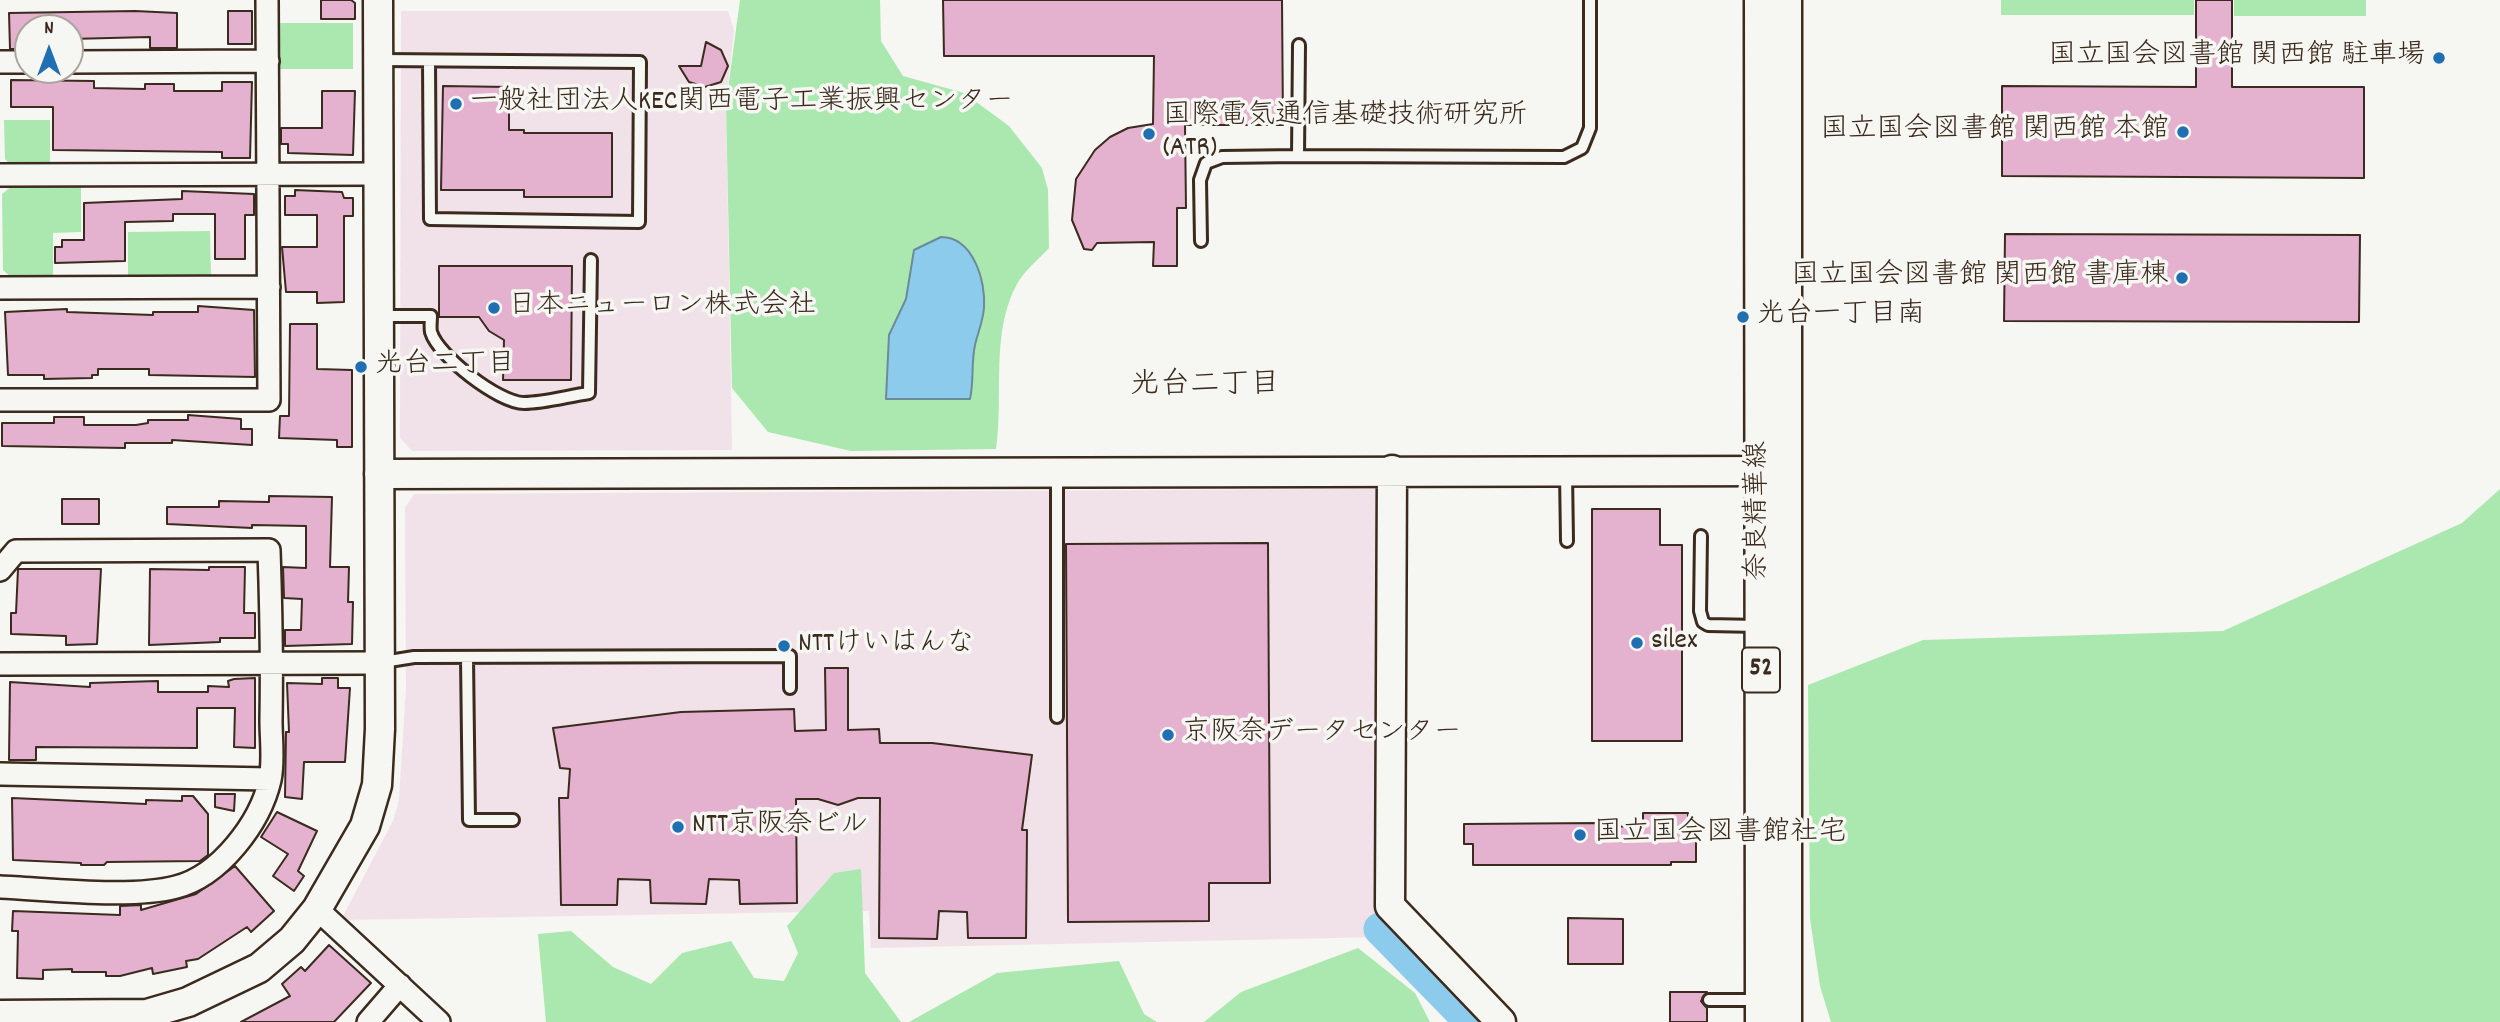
<!DOCTYPE html>
<html>
<head>
<meta charset="utf-8">
<style>
  body { margin:0 }
  #map { position:relative; width:2500px; height:1022px; overflow:hidden; background:#f6f6f2; font-family:Dekko,sans-serif }
  canvas { display:block }
  .north { position:absolute; left:14px; top:14px; width:70px; height:70px; box-sizing:border-box; background:#f6f6f2; border:2px solid #aba49d; border-radius:50%; rotate:0deg; font-size:19px; font-weight:700; line-height:28px; text-align:center; color:#3b2a1e }
  .north::after { content:''; display:block; margin:auto; width:24px; height:32px; background:#1f6fb2; clip-path:polygon(50% 0,100% 100%,50% 72%,0 100%) }
</style>
</head>
<body>
<div id="map">
<canvas width="2500" height="1022"></canvas>
<div class="north">N</div>
</div>
<script>
const g = document.querySelector('canvas').getContext('2d');
g.lineJoin = 'round';
function fill(path, color) { g.fillStyle = color; g.fill(path, 'evenodd'); }
function strokePath(path, color, width, dash) { g.strokeStyle = color; g.lineWidth = width; g.lineCap = dash ? 'butt' : 'round'; g.setLineDash(dash || []); g.stroke(path); }
function write(font, color, halo, rows, align = 'center') {
  g.font = font + ' Dekko,"Klee One",sans-serif'; g.lineWidth = 7; g.setLineDash([]); g.textBaseline = 'middle'; g.strokeStyle = halo; g.fillStyle = color; for (const [text, x, y, turn = 0] of rows) {
    g.save(); g.translate(x, y); g.rotate((+turn || 0) * Math.PI / 180); g.textAlign = isNaN(turn) ? turn : align; if (halo) g.strokeText(text, 0, 0); g.fillText(text, 0, 0); g.restore();
  }
}
const built = new Path2D(`
  M401 11H728L734 30 726 104 732 450 412 451 400 438Z
  M1377 489 1379 937 871 948 869 911 341 920 393 821 399 800 406 688 405 508 414 494Z`);
const green = new Path2D(`
  M740 0H880L881 41 903 76 964 93 1009 126 1042 168 1048 190 1049 248C1039 259 1024 271 1017 284 990 333 1004 396 996 449L851 451 768 432 732 388 726 104Z
  M2001 0H2194V15H2001Z
  M2234 0H2366V16H2234Z
  M277 23H353V69H277Z
  M4 120H50V168H13L5 159Z
  M81 185V232L53 233V279L14 280 3 270 2 194 12 186Z
  M210 231 211 279 128 280V232Z
  M2500 489V1022H1831L1820 986 1810 919 1808 685 1923 640 2223 631 2462 523Z
  M861 869 865 973 901 1022H546L538 934 571 931 613 967 651 984 682 953 731 941 754 978 784 981 798 953 787 926 834 873Z
  M1358 948 1415 993 1430 1022H1204L1241 992Z
  M1119 961 1144 1014 1157 1022H909L997 973Z`);
const water = new Path2D(`
  M941 237C973 237 986 281 984 308 983 321 978 332 975 345 971 363 974 382 970 399H886L889 335 906 299 914 250Z`);
const river = new Path2D(`
  M1380 929 1471 1022`);
const building = new Path2D(`
  M321 0H351L355 3V19H321Z
  M943 0H1282L1283 125H1185L1186 208H1177V266H1153L1154 242 1097 243 1092 250 1084 249 1072 220 1076 179 1095 150 1110 137 1128 128 1153 124 1154 56H944Z
  M2196 0H2232V87H2364V178L2002 176V86L2196 87Z
  M135 11 177 13V48H150V37L70 39V28H24V49H10L9 13Z
  M228 11H252V44H228Z
  M706 42 721 50 728 66 721 82 705 87 689 82 679 66H701Z
  M11 80 94 81V88L145 89V84H174V91H222V82H252L250 158H222V152L53 150V107H11Z
  M443 86 509 87V130H524V133H612V197H524V190H441Z
  M322 91H355L353 155 288 153V144H281V128H322Z
  M295 190 342 192 344 198H353V216H344V302L317 303V292H286L282 247H317V215H285V196H295Z
  M182 191 254 194V215H245V259H215V214H173V221L125 222V261L55 263V247H62V240H84V203L182 199Z
  M2005 234 2360 235 2359 322 2004 321Z
  M439 266H572L571 380H503L504 340 489 331 479 317H439Z
  M198 306 254 310 255 377 149 375V369H98V375H92V378L44 379V375H8L5 312 67 309V312L153 315V312H198Z
  M290 324H317V369L352 370V447H337V440L279 438 280 416H289Z
  M188 415 241 419V429H252V445L172 440V443H125V448L2 446V423H54V417H84V425H136L148 423V420H188Z
  M269 496 332 497 330 567H349L348 602H353L352 644 285 646V630H301L302 599 284 598 283 567 306 568V526L252 525V528L167 524V507H219V501L269 502Z
  M62 499H99V524H62Z
  M1592 509H1660V545H1682V741H1592Z
  M1268 543 1270 883H1209V921L1068 922 1066 544Z
  M209 567H245L244 613H255V638H220V642L149 645 150 569 209 570Z
  M18 569H101L97 644 66 645V636L11 634V613H16Z
  M825 668H848V730L879 729 880 743H932L1032 755 1022 830H1027L1026 938H968L967 912 939 911 937 939 879 938 880 798H858L838 805 818 799H796L797 903 740 904 739 880 709 879 706 904 651 903 650 880 618 879 617 905H561L559 798H568L570 769 560 768 553 728 681 712 794 709 795 731 826 730Z
  M255 678V748L234 747 235 708H197V748L36 747V760H9L10 682 90 687V683L158 681V692H208V686L229 687 228 681 234 679Z
  M322 678H338V688H350L345 762H304L302 799 285 797 286 732H289L287 683 322 684Z
  M215 794H235L234 811 215 807Z
  M182 796H193L208 814V855L200 861 107 862 104 865H81V863L13 860 12 798 146 804V800L182 801Z
  M277 812 317 831 298 871 304 876 294 891 273 876 288 854 261 837Z
  M1643 813H1688V822H1696V862H1671V865H1473V844H1464V824L1599 823 1600 826 1643 827Z
  M235 866 274 911 251 932 247 927 198 959 186 961 187 967 153 974 152 968 120 976H106V972H72V969L43 970V979L17 978 18 931H12L13 911 120 915V906L141 905V910L196 894Z
  M1568 918 1623 919V964H1568Z
  M329 945 371 983 334 1022H241L290 996 282 984 301 967 305 971Z
  M1670 992H1707L1701 1001 1707 1008V1022H1670Z`);
const lane = new Path2D(`
  M1299 45 1298 156 1564 157 1582 148 1590 128V0
  M381 60 640 62 639 222 430 219 429 61
  M1201 241 1200 180 1206 163 1222 157 1298 156
  M381 316H431C431 320 430 328 431 332 438 356 499 403 524 403 545 403 568 396 589 393L591 260
  M1566 473 1567 541
  M1057 474V717
  M1701 536 1700 611 1703 622 1708 625 1758 626
  M467 658 469 820H513
  M383 662 414 657 790 656V688
  M1709 1000H1759`);
const street = new Path2D(`
  M0 62H28
  M70 62 268 61
  M0 175 379 174
  M0 288 269 287
  M0 400H269L267 0
  M0 570 16 551 269 550C271 607 272 664 271 721 271 739 274 762 270 780 260 823 220 876 176 887 131 899 48 889 0 887
  M0 664 380 663
  M0 774 270 779
  M317 909 439 1022
  M368 1022 400 985`);
const secondary = new Path2D(`
  M1392 470 1390 906 1501 1022
  M379 474 1783 471
  M0 1015 147 1014 188 1002 259 968 292 940 317 909 365 826 377 785 380 729 378 0`);
const primary = new Path2D(`
  M1761 0 1762 1022
  M1785 1022V0`);
const markers = [
  [2439,58,7,"#1f6fb2"],
  [456,104,7,"#1f6fb2"],
  [2183,132,7,"#1f6fb2"],
  [1149,134,7,"#1f6fb2"],
  [2182,278,7,"#1f6fb2"],
  [494,308,7,"#1f6fb2"],
  [1743,317,7,"#1f6fb2"],
  [361,367,7,"#1f6fb2"],
  [1637,643,7,"#1f6fb2"],
  [784,646,7,"#1f6fb2"],
  [1168,735,7,"#1f6fb2"],
  [678,827,7,"#1f6fb2"],
  [1580,835,7,"#1f6fb2"]
];
const shields = [
  [1761,670,38]
];
const shieldNames = [
  ["52",1761,670]
];
const poiNames = [
  ["国立国会図書館 関西館 駐車場",2425,58,"right"],
  ["一般社団法人KEC関西電子工業振興センター",470,104],
  ["国際電気通信基礎技術研究所",1163,118],
  ["(ATR)",1163,150],
  ["国立国会図書館 関西館 本館",2169,132,"right"],
  ["国立国会図書館 関西館 書庫棟",2168,278,"right"],
  ["日本ニューロン株式会社",508,308],
  ["光台一丁目南",1757,317],
  ["光台二丁目",375,367],
  ["silex",1651,643],
  ["NTTけいはんな",798,646],
  ["京阪奈データセンター",1182,735],
  ["NTT京阪奈ビル",692,827],
  ["国立国会図書館社宅",1594,835]
];
const streetNames = [
  ["奈良精華線",1760,511,-90]
];
const neighbourhoodNames = [
  ["光台二丁目",1205,388]
];
fill(built, '#f1e1e8');
fill(green, '#aae8b0');
fill(water, '#8dcbed');
strokePath(water, '#6c8b9a', 2);
strokePath(river, '#8dcbed', 33);
fill(building, '#e4b1cf');
strokePath(building, '#3b2a1e', 2);
strokePath(lane, '#3b2a1e', 16);
strokePath(street, '#3b2a1e', 26);
strokePath(secondary, '#3b2a1e', 33);
strokePath(primary, '#3b2a1e', 37);
strokePath(lane, '#f6f6f2', 10);
strokePath(street, '#f6f6f2', 21);
strokePath(secondary, '#f6f6f2', 28);
strokePath(primary, '#f6f6f2', 32);
for (const [x, y, r, color] of markers) { const dot = new Path2D(); dot.arc(x, y, r, 0, 2 * Math.PI); g.fillStyle = color; g.fill(dot); strokePath(dot, '#f6f6f2', 2.5); }
for (const [x, y, w] of shields) { const box = new Path2D(); box.roundRect(x - w / 2, y - 22.5, w, 45, 5); g.fillStyle = '#f6f6f2'; g.fill(box); strokePath(box, '#3b2a1e', 2); }
write('bold 26px', '#3b2a1e', null, shieldNames);
write('28px', '#3b2a1e', '#f6f6f2', poiNames, 'left');
write('28px', '#3b2a1e', '#f6f6f2', streetNames);
write('30px', '#3b2a1e', '#f6f6f2', neighbourhoodNames);
</script>
</body>
</html>
